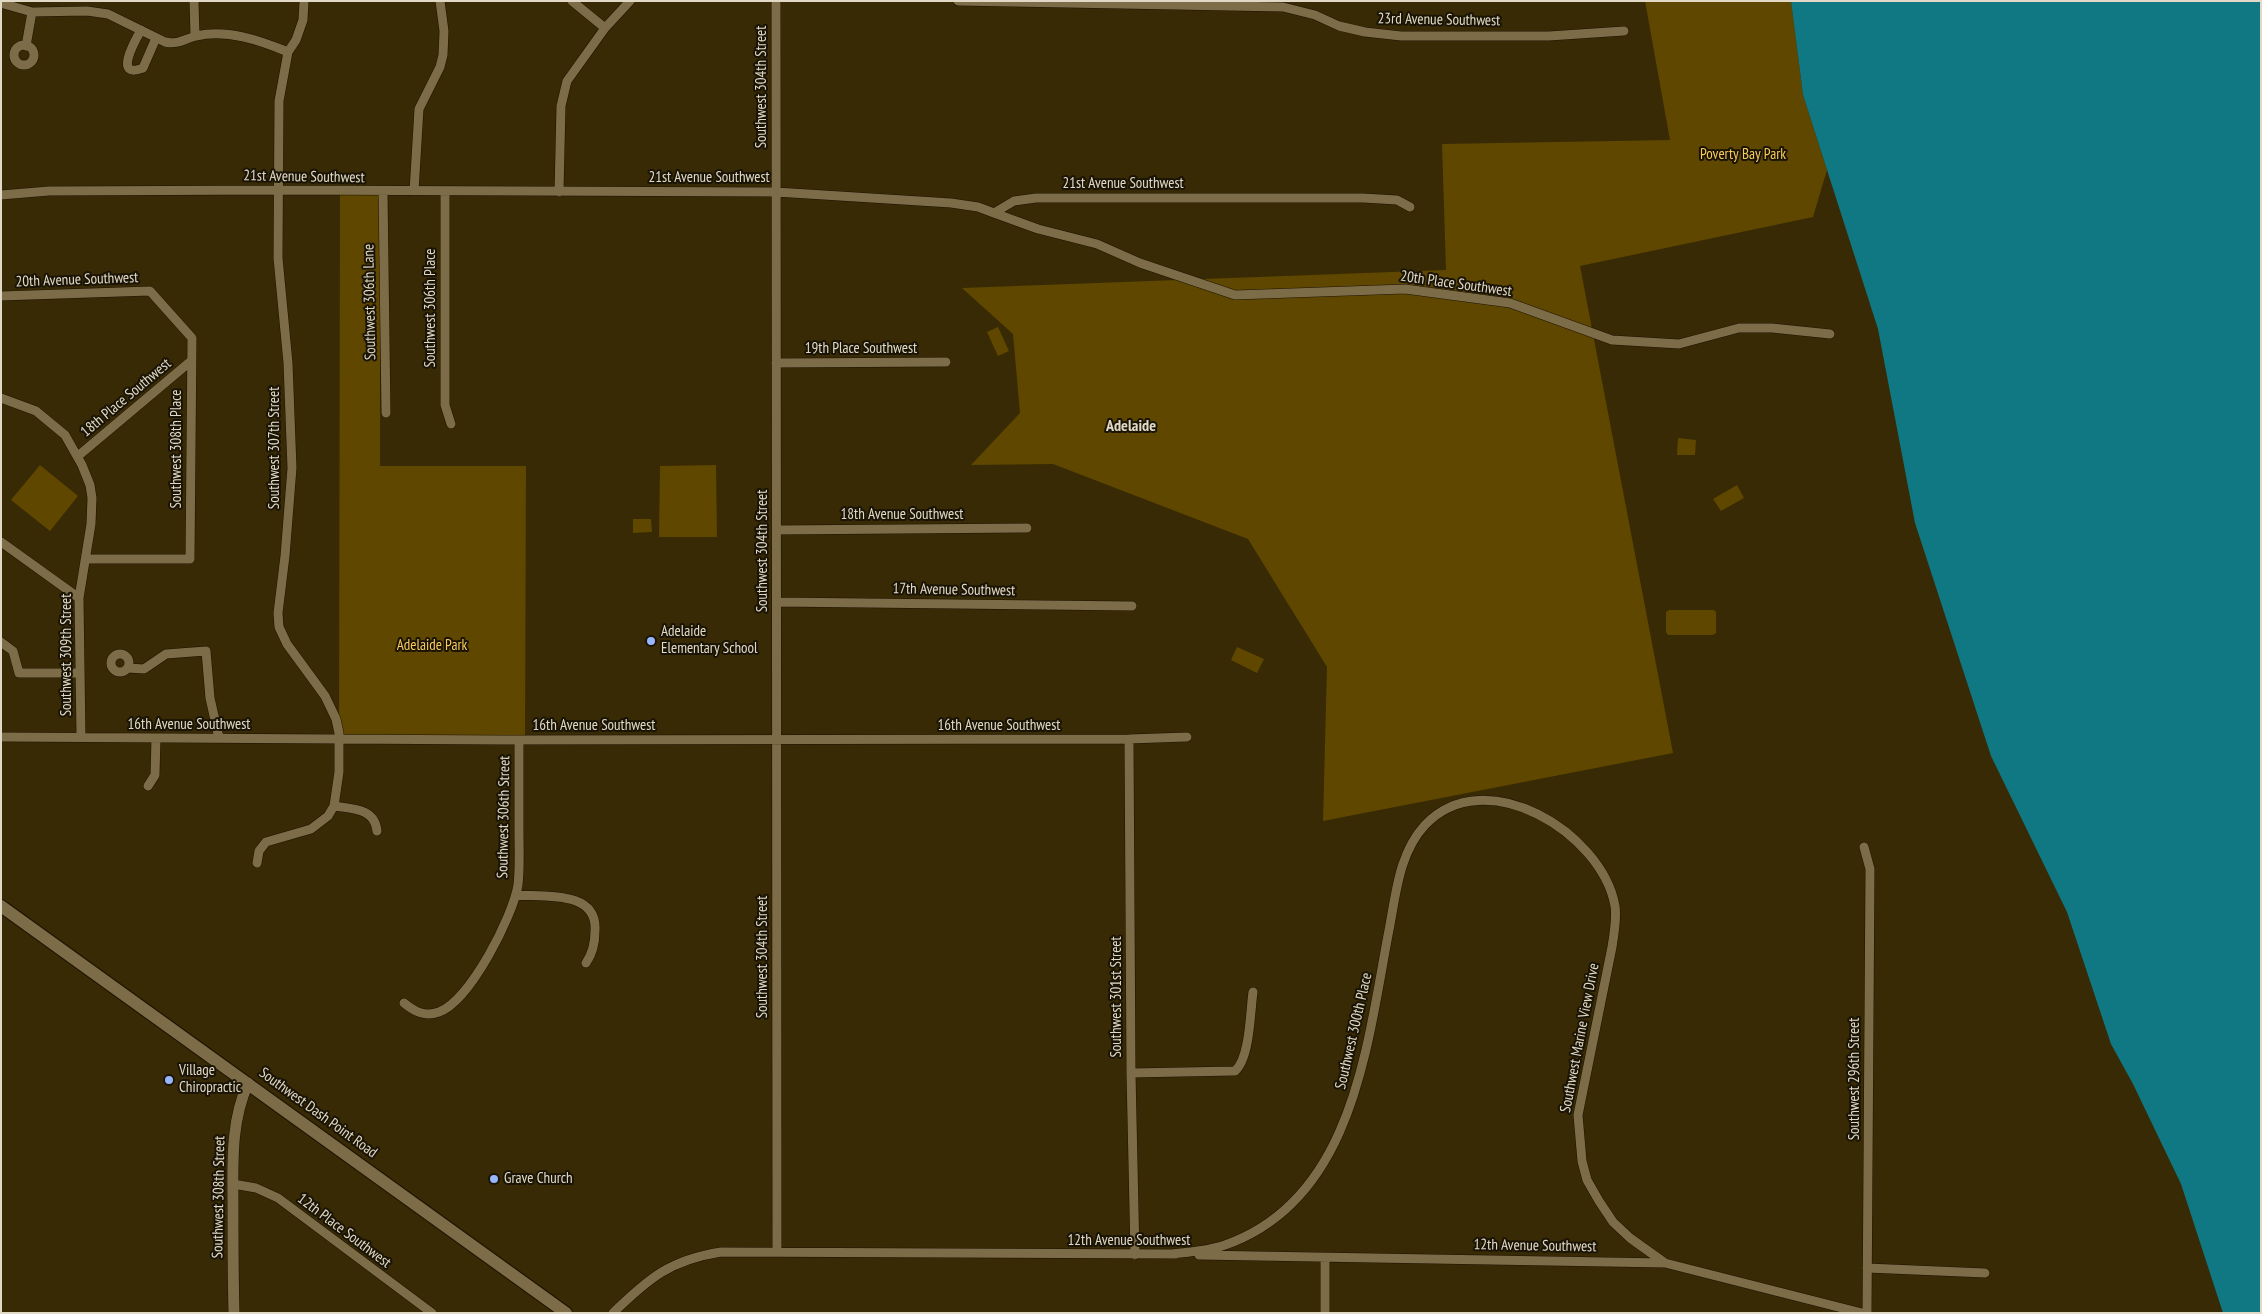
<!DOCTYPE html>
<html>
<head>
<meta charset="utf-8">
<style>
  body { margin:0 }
  #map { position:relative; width:2262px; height:1314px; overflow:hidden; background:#382a04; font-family:"PT Sans Narrow",sans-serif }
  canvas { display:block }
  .frame { position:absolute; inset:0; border:2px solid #e1d9c5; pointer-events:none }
</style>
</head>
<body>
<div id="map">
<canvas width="2262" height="1314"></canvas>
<div class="frame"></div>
</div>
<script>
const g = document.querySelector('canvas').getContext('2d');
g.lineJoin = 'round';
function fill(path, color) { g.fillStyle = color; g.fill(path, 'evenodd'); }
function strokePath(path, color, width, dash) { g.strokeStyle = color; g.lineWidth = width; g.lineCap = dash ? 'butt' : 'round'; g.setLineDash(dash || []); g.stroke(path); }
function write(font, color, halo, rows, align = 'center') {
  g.font = font + ' "PT Sans Narrow",sans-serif'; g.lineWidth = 4; g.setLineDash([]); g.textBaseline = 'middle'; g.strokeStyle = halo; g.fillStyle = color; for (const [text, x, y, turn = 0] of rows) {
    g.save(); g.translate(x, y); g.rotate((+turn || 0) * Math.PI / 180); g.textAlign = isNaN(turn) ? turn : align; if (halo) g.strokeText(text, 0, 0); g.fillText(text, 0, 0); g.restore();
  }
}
const green = new Path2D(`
  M1645 1H1791L1803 95 1827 170 1813 217 1580 266 1673 753 1323 821 1327 667 1248 539 1053 464 971 465 1020 413 1013 334 962 288 1446 270 1442 144 1670 140Z
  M340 191H380V466H526L525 740 339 739Z
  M998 327 1009 351 998 356 987 332Z
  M1678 438 1696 440 1695 455H1677Z
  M40 465 78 496 50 531 11 500Z
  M716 465 717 537H659L660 466Z
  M1737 485 1744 498 1721 511 1713 499Z
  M633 519H651L652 532 633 533Z
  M1669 610H1714L1716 612V633L1713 635H1668L1666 632V612Z
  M1237 647 1264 659 1257 673 1231 660Z`);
const water = new Path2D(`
  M1791 1H2261V1313H2223L2181 1184 2133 1084 2111 1044 2067 912 1991 756 1915 523 1878 329 1803 95Z`);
const minor = new Path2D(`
  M194 1 195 36
  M572 1 605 28
  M776 1 777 1252
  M958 1 1283 7 1315 15 1339 26 1365 32 1401 36H1549L1624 31
  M1 3 32 12 87 11 108 14 165 42C178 45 184 39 196 36 227 29 259 40 288 52
  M141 30C136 39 112 80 143 68L156 38
  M14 55a10 10 0 1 1 20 0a10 10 0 1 1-20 0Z
  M26 46 32 12
  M383 191 386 413
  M414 191 419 109 440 67 443 55 444 31 440 1
  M445 191V405L451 424
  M559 192 561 106 567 81 605 28 630 1
  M1 195 49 191 279 190 776 192 951 203 978 207 994 213 1014 201 1036 198H1363L1397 200 1410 207
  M994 213 1038 229 1097 244 1140 263 1235 295 1405 289 1510 303 1612 340 1679 344 1739 328H1772L1830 334
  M1 296 150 291 192 338 190 559H86
  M776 363 946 362
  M1 398 36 411 65 435 82 465 90 485 92 498 91 524 79 598 81 737
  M78 456 191 361
  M777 530 1027 528
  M1 542 79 598
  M777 602 1132 606
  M1 642 13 651 19 673H80
  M111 663a9 9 0 1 1 18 0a9 9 0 1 1-18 0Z
  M128 668 144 669 166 654 206 651 210 698 219 738
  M1 737 503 740 1129 739 1187 737
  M1129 739 1131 1073 1135 1255
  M148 786 155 775 156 738
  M334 806C352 809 375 808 377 831
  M1864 847 1870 869 1867 1313
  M257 863 259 851 266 842 311 829 328 816 334 806 339 772V733L336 719 325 696 287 644 279 627 278 613 285 556 292 468 288 363 278 258 279 101 288 52 296 40 303 20 304 1
  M516 895C544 897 598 890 595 931 595 943 593 953 586 963
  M404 1003C415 1012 425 1017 439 1012 470 1001 513 916 518 885 520 868 519 849 519 832 519 801 519 771 519 740
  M1131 1073 1235 1071C1250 1058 1250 1013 1253 992
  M233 1184 256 1188 278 1198 432 1313
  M1172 1254C1190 1252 1208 1251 1225 1245 1354 1200 1367 1044 1389 930 1396 894 1399 853 1425 825 1485 761 1602 833 1615 906 1617 919 1614 933 1612 947L1578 1115 1582 1161 1587 1180 1599 1201 1613 1222 1630 1238 1665 1263 1862 1313
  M1199 1255 1665 1263
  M1325 1259V1313
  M1867 1268 1985 1273
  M613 1313C649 1278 670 1260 721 1252L1176 1254`);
const tertiary = new Path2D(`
  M234 1313C233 1278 233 1243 233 1208 233 1165 230 1124 248 1083`);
const secondary = new Path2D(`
  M1 906 566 1313`);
const markers = [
  [651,641,5,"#98b6fd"],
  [169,1080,5,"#98b6fd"],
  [494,1179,5,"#98b6fd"]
];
const streetNames = [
  ["23rd Avenue Southwest",1439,20,1],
  ["Southwest 304th Street",762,87,-90],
  ["21st Avenue Southwest",304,177,1],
  ["21st Avenue Southwest",709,178],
  ["21st Avenue Southwest",1123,184],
  ["20th Avenue Southwest",77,280,-2],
  ["20th Place Southwest",1456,284,8],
  ["Southwest 306th Lane",370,302,-91],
  ["Southwest 306th Place",431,308,-90],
  ["19th Place Southwest",861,349],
  ["18th Place Southwest",126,398,-40],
  ["Southwest 307th Street",275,448,-90],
  ["Southwest 308th Place",177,449,-90],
  ["18th Avenue Southwest",902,515],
  ["Southwest 304th Street",763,551,-90],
  ["17th Avenue Southwest",954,590,1],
  ["Southwest 309th Street",67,655,-90],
  ["16th Avenue Southwest",189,725],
  ["16th Avenue Southwest",594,726],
  ["16th Avenue Southwest",999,726],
  ["Southwest 306th Street",504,817,-89],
  ["Southwest 304th Street",763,957,-90],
  ["Southwest 301st Street",1117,997,-90],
  ["Southwest 300th Place",1354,1031,-77],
  ["Southwest Marine View Drive",1580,1038,-79],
  ["Southwest 296th Street",1855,1079,-90],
  ["Southwest Dash Point Road",318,1113,36],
  ["Southwest 308th Street",219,1197,-89],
  ["12th Place Southwest",344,1231,37],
  ["12th Avenue Southwest",1129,1241],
  ["12th Avenue Southwest",1535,1246,1]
];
const parkNames = [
  ["Poverty Bay Park",1743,155],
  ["Adelaide Park",432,646]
];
const poiNames = [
  ["Adelaide",661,632],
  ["Elementary School",661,649],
  ["Village",179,1071],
  ["Chiropractic",179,1088],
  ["Grave Church",504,1179]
];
const neighbourhoodNames = [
  ["Adelaide",1131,426]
];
fill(green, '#5f4700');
fill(water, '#0f7883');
strokePath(minor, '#1d1300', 10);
strokePath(tertiary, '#1d1300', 12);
strokePath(secondary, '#1d1300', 14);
strokePath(minor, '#7d6c48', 9);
strokePath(tertiary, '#7d6c48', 11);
strokePath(secondary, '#7d6c48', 12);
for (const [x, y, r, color] of markers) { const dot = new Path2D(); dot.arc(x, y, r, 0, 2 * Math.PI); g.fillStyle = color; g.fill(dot); strokePath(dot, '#1a1406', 2); }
write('15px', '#e1d9c5', '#1a1406', streetNames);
write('15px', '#f9ca59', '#1a1406', parkNames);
write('15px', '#e1d9c5', '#1a1406', poiNames, 'left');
write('bold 16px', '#e1d9c5', '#1a1406', neighbourhoodNames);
</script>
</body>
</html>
